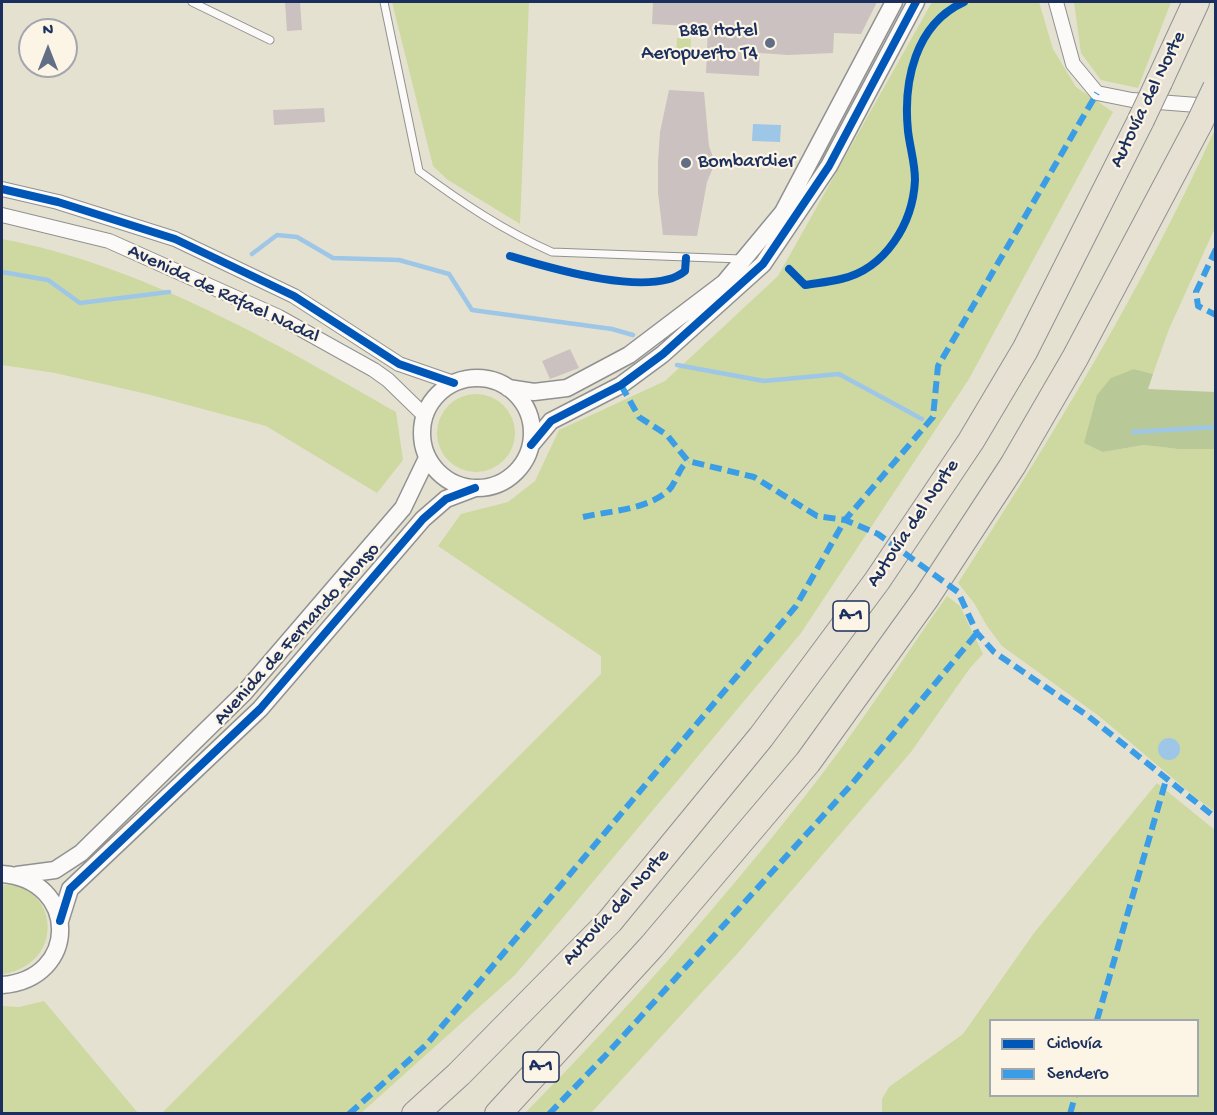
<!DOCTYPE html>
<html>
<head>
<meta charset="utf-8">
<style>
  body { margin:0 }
  #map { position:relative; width:1217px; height:1115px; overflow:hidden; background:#e5e1d0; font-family:"Gochi Hand",sans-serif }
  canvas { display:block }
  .frame { position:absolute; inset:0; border:3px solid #1b2f5e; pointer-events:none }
  .legend { position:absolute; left:989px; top:1019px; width:210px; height:78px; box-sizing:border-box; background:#fcf5e5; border:2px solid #a2a6af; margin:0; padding:8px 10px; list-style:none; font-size:18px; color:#1b2f5e }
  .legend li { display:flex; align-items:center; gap:12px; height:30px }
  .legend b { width:30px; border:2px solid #a2a6af }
  .north { position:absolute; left:18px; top:18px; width:60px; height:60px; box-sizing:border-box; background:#fcf5e5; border:2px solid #a2a6af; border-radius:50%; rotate:0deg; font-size:16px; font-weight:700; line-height:24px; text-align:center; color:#1b2f5e }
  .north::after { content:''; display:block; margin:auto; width:21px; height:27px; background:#626d86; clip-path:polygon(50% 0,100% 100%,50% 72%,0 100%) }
</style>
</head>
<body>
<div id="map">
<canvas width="1217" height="1115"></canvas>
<div class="frame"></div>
<ul class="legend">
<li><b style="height:8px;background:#0057b8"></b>Ciclovía</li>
<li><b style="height:8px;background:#3b9de6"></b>Sendero</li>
</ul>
<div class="north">N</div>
</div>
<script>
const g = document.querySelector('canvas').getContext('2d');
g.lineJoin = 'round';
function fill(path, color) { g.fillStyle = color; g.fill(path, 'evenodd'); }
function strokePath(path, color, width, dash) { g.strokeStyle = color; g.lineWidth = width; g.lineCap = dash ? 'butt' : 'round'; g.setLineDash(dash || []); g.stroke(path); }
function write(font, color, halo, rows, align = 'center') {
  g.font = font + ' "Gochi Hand",sans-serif'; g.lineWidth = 4.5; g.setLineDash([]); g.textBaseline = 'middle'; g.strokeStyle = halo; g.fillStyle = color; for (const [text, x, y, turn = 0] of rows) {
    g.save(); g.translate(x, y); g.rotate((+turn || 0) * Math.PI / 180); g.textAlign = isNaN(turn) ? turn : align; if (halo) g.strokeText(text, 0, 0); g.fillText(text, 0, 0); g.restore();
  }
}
const green = new Path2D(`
  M392 2H529L520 224 448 180 433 166Z
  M932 2H1039L1053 49 1076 87 1113 112 969 379 801 633 515 975 361 1113H162L601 674V656L438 546 461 514 508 502 535 481 559 430 665 381 778 276Z
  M1074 2H1171L1138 88 1101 80 1081 53Z
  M677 38 691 39 690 60H676Z
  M1215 129V228L1169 329 1153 374 1134 369 1103 452 1144 445 1178 449H1215V812L1195 797 1099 716 1002 646 987 626 974 603 958 583C1052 437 1143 288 1215 129Z
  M2 239C141 265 274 342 396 412L403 460 377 493 266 426 147 394 55 373 2 365Z
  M437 433a39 39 0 1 1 78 0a39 39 0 1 1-78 0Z
  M947 596 960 606 983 654 970 668 911 752 737 954 591 1113H525C622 1015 716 909 802 800 854 735 899 664 947 596Z
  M1157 783 1215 830V1113H882V1099L889 1087 963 1034 1034 933ZM990 1020H1198V1096H990Z
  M2 885C57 882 68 962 4 974H2Z
  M44 1001 138 1113H2V1006L19 1007Z`);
const forest = new Path2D(`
  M1134 369 1153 374 1148 389 1215 392V449H1178L1144 445 1103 452 1084 443 1097 395 1111 378Z`);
const water = new Path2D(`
  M753 124 781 125 780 142 752 141Z
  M1158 749a11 11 0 1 1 22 0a11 11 0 1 1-22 0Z`);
const stream = new Path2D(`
  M252 254 277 235 297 237 333 258 399 260 449 274 472 310 612 329 633 335
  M2 272 48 280 80 303 169 292
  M677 365 764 381 839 374 922 419
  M1133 432 1216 427`);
const building = new Path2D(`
  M285 2H300L302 30 287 31Z
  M653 2H877L861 34 834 33 833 53 788 55 760 53 759 76 706 73 708 27 652 24Z
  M669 90 704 92 709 146 715 163 707 182 697 236 663 235 658 193V162L660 132Z
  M324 108 325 122 274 125 273 110Z
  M570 349 579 368 550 379 542 361Z`);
const service = new Path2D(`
  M192 2 270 40
  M384 2 419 171C461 202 504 231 552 252L741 259`);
const minor = new Path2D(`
  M1056 2 1073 64 1097 93 1132 100 1210 106
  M2 189 58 202 175 239 294 296 399 364 454 383
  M2 215 109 241 279 317 374 370 388 380 425 416`);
const tertiary = new Path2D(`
  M422 433a55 55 0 1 1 110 0a55 55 0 1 1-110 0Z
  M508 388 534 392 567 388 629 355 724 283 783 212 894 2
  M531 445 551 421 621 385 663 354 763 264 829 166 916 2
  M2 874C79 880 80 979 2 985
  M17 875 55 870 81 853 244 693 403 508 427 458
  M60 921 70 889 260 709 423 519 446 499 475 488`);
const motorway = new Path2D(`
  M1159 82 1196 2
  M415 1114 459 1074 610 921 761 737 877 581 971 441 1025 350 1141 120
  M498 1114 652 946 808 762 926 598 1013 465 1075 358 1199 124`);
const motorwayBridge = new Path2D(`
  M1141 120 1159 82
  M1199 124 1216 88`);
const quiet = new Path2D(`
  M1216 249 1196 292 1198 306 1216 315
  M621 385 639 417 667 435 688 461 754 477 817 516 845 520 878 534 958 592 977 633 994 652 1088 716 1216 818
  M583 517C609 511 642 510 664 494 677 486 676 470 688 461
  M1097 1020 1166 780
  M349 1114 427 1044 796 606 845 520 933 417 938 366 1097 93
  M549 1114 605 1056 851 785 977 633
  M1070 1114 1075 1096`);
const cycleway = new Path2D(`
  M2 189 58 202 175 239 294 296 399 364 454 383
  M510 256C550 268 652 299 685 271L686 258
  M789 269 805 285C817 283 829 282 841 279 885 269 913 224 915 180 915 163 910 148 908 131 903 82 915 24 964 2
  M531 445 551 421 621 385 663 354 763 264 829 166 916 2
  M60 921 70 889 260 709 423 519 446 499 475 488`);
const markers = [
  [770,43,6,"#626d86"],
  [686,163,6,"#626d86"]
];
const shields = [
  [851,616,36],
  [541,1067,36]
];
const shieldNames = [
  ["A-1",851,616],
  ["A-1",541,1067]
];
const poiNames = [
  ["B&B Hotel",758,32],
  ["Aeropuerto T4",758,55],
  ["Bombardier",698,163,"left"]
];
const streetNames = [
  ["Autovía del Norte",1149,100,-64],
  ["Avenida de Rafael Nadal",223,295,25],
  ["Autovía del Norte",914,524,-56],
  ["Avenida de Fernando Alonso",298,635,-48],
  ["Autovía del Norte",617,908,-48]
];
fill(green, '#cdd9a0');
fill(forest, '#b8c997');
fill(water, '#9ec6e7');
strokePath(stream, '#9ec6e7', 4.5);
fill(building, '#cac1c0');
strokePath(service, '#909191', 9);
strokePath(minor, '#909191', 16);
strokePath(tertiary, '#909191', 19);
strokePath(motorway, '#909191', 28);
strokePath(service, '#fbfaf8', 7);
strokePath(minor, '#fbfaf8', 14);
strokePath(tertiary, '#fbfaf8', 16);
strokePath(motorway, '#e7e1d4', 26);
strokePath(motorwayBridge, '#909191', 28, []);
strokePath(motorwayBridge, '#e7e1d4', 26);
strokePath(quiet, '#3b9de6', 6, [12, 6]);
strokePath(cycleway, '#0057b8', 8);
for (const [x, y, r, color] of markers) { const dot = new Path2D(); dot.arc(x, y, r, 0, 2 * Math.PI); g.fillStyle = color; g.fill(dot); strokePath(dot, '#fcf5e5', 2); }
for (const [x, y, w] of shields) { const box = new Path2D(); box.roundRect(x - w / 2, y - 15, w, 30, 4.5); g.fillStyle = '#fcf5e5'; g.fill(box); strokePath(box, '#1b2f5e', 1.5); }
write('bold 18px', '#1b2f5e', null, shieldNames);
write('20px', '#1b2f5e', '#fcf5e5', poiNames, 'right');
write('20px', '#1b2f5e', '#fcf5e5', streetNames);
</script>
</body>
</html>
